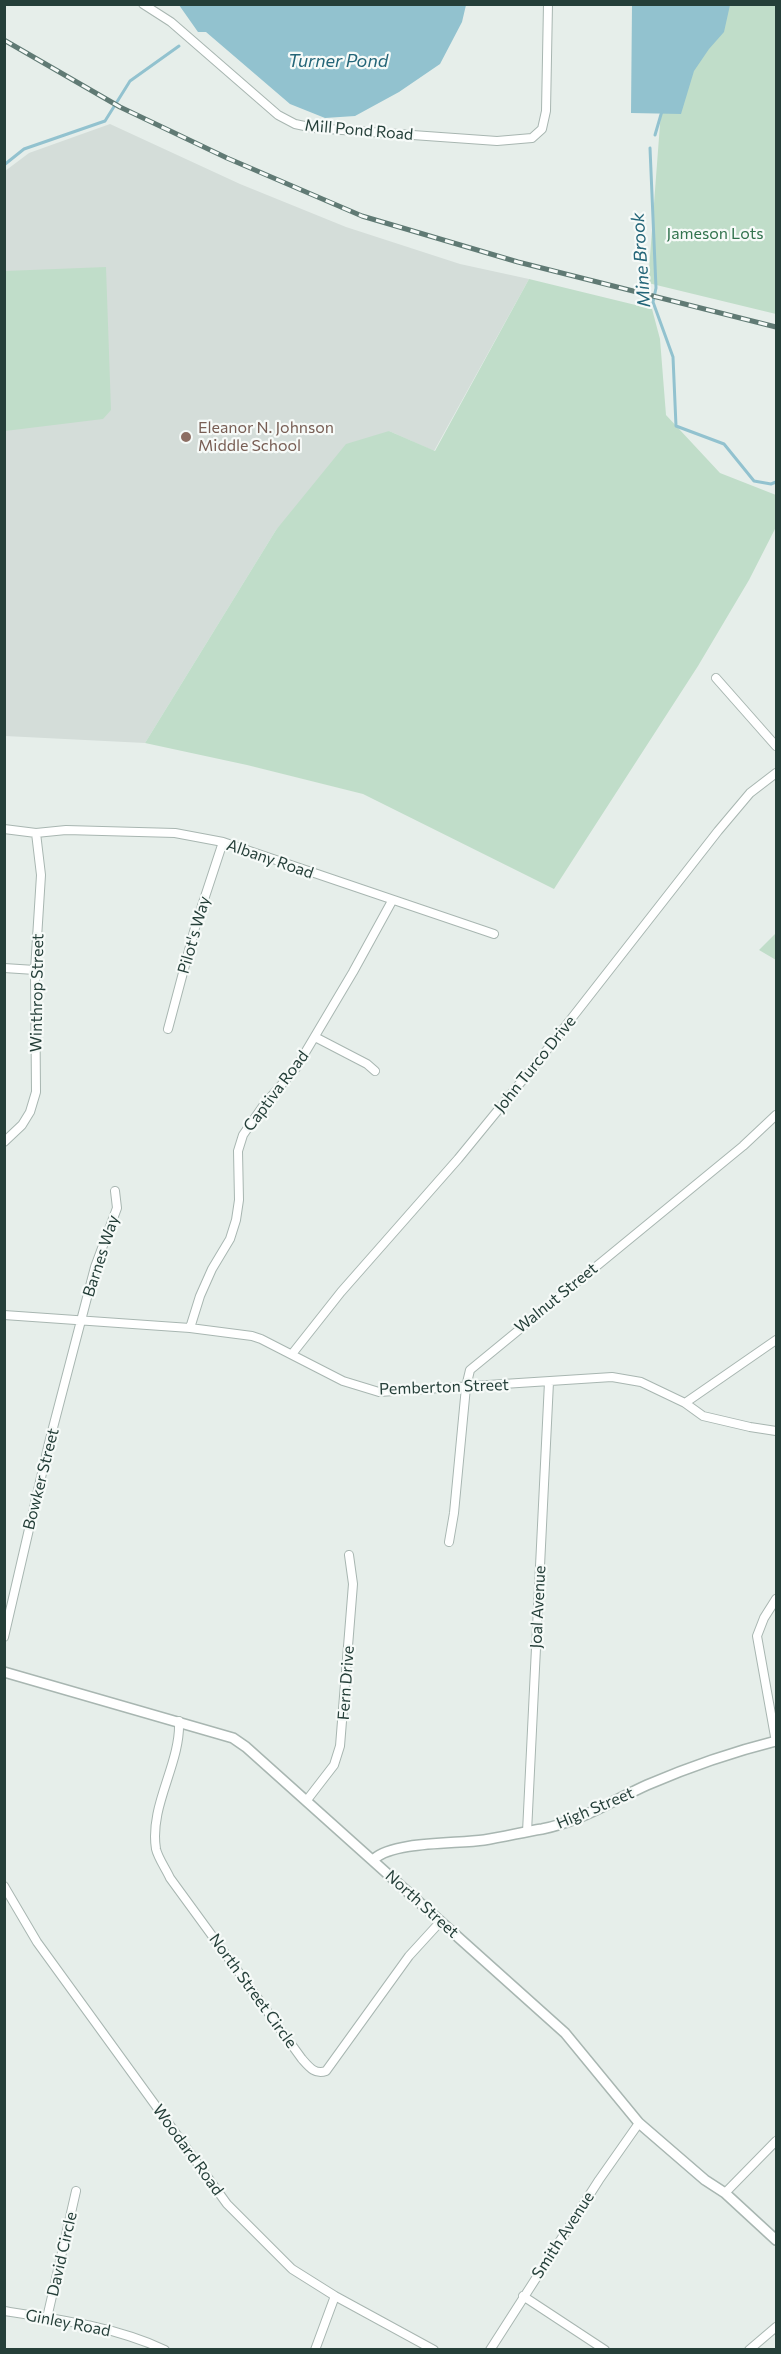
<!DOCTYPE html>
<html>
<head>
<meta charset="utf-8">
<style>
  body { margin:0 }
  #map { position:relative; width:781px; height:2354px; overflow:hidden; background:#e6eeea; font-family:Commissioner,sans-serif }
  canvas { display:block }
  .frame { position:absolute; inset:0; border:6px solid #253f39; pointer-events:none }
</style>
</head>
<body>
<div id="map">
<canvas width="781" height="2354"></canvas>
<div class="frame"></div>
</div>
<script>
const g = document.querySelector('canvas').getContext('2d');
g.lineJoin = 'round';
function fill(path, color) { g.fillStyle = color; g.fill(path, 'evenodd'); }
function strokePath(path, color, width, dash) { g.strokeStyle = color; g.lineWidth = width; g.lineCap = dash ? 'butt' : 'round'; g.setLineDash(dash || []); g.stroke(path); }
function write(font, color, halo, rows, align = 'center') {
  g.font = font + ' Commissioner,sans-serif'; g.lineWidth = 4.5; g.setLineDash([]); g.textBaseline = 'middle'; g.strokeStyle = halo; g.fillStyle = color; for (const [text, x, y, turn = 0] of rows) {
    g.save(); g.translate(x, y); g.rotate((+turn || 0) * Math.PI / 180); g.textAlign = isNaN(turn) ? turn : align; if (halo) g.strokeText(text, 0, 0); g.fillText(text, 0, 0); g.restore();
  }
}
const built = new Path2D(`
  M110 124 240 184 346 227 460 264 529 279 434 451 389 431 276 530 145 743 5 736V171L29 153Z`);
const green = new Path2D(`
  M669 5H776V314L648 283Z
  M106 267 111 410 103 419 5 431V271Z
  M529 279 652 309 660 339 666 415 720 473 776 495V527L749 580 698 666 554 889 363 794 247 765 145 743 276 530 346 444 389 431 435 451Z
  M776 933V960L759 950Z`);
const water = new Path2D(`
  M179 5V4L466 5 462 22 440 64 399 92 355 116 325 118 290 104 206 32H198Z
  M632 5H730L724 32 709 49 694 71 681 114 631 113Z`);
const stream = new Path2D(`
  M655 135 662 111
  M650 148 656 288 653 302 673 357 676 426 724 444 754 481 771 484 776 482
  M4 165 24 149 105 121 130 81 179 46`);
const minor = new Path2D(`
  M143 4 171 22 278 115 295 124 314 128 497 141 532 138 542 129 546 111 548 4
  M716 678 776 746
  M4 829 36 833 66 830 175 833 223 842 494 934
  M4 968 35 970
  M168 1029 196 924 223 842
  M315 1037 367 1064 375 1071
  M4 1142 22 1125 30 1112 36 1092 35 970 41 875 36 833
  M4 1315 190 1328 252 1336 261 1339 343 1381 379 1392 612 1377 641 1382 685 1403 703 1416 750 1427 776 1431
  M190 1328 200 1296 212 1269 230 1239 236 1220 239 1200 238 1151 243 1135 263 1106 296 1068 353 972 392 901
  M292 1354 341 1292 458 1159 539 1060 718 831 750 793 776 773
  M685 1403 776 1340
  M449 1542 454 1513 466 1387 470 1370 743 1146 776 1115
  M4 1637 49 1443 95 1267 117 1208 115 1191
  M179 1721C181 1764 149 1805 156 1849 158 1858 166 1869 170 1878L302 2059C309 2067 315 2075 326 2071L409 1956 441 1921
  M776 1742 757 1636 764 1618 776 1599
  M307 1800 334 1765 340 1746 353 1584 349 1555
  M527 1832 549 1382
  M4 1886 37 1942 227 2204 292 2269 335 2296 434 2350
  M725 2193 776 2141
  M523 2296 605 2350
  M4 2311C58 2319 116 2327 165 2350
  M47 2318 76 2191
  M315 2350 335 2296
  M490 2350 599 2180 639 2123
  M749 2350 776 2327`);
const tertiary = new Path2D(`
  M4 1672 233 1738 246 1747 565 2033 639 2123 705 2180 725 2193 776 2240
  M374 1859C394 1841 456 1844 484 1840 504 1837 523 1832 542 1829 579 1822 614 1800 647 1785 689 1767 732 1752 776 1741`);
const rail = new Path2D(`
  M4 40 120 107 227 158 362 216 518 262 776 327`);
const markers = [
  [186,437,6,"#8d6e63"]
];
const streetNames = [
  ["Mill Pond Road",359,130,5],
  ["Albany Road",270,859,19],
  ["Pilot's Way",194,935,-74],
  ["Winthrop Street",37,993,-89],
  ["John Turco Drive",535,1064,-51],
  ["Captiva Road",276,1091,-53],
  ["Barnes Way",101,1256,-72],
  ["Walnut Street",556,1298,-39],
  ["Pemberton Street",444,1387,-2],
  ["Bowker Street",41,1479,-76],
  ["Joal Avenue",538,1607,-87],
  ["Fern Drive",346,1683,-86],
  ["High Street",595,1808,-23],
  ["North Street",422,1904,42],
  ["North Street Circle",253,1991,54],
  ["Woodard Road",188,2150,54],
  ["Smith Avenue",563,2235,-57],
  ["David Circle",62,2254,-77],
  ["Ginley Road",68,2323,11]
];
const parkNames = [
  ["Jameson Lots",715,234]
];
const educationNames = [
  ["Eleanor N. Johnson",198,428],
  ["Middle School",198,446]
];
const waterNames = [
  ["Turner Pond",338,61],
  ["Mine Brook",641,260,-94]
];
fill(built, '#d4ddd9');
fill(green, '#c0ddc9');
fill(water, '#92c2cf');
strokePath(stream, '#92c2cf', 3);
strokePath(minor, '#a8b6b1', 10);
strokePath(tertiary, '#a8b6b1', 12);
strokePath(minor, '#fff', 8);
strokePath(tertiary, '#fff', 9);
strokePath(rail, '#607a74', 5);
strokePath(rail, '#f6faf8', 3, [9]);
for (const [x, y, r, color] of markers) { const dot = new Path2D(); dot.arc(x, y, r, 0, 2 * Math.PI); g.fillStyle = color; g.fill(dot); strokePath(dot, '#f6faf8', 2); }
write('16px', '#253f39', '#f6faf8', streetNames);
write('16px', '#32734e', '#f6faf8', parkNames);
write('16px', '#785e54', '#f6faf8', educationNames, 'left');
write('italic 18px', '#236578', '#f6faf8', waterNames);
</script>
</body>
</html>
